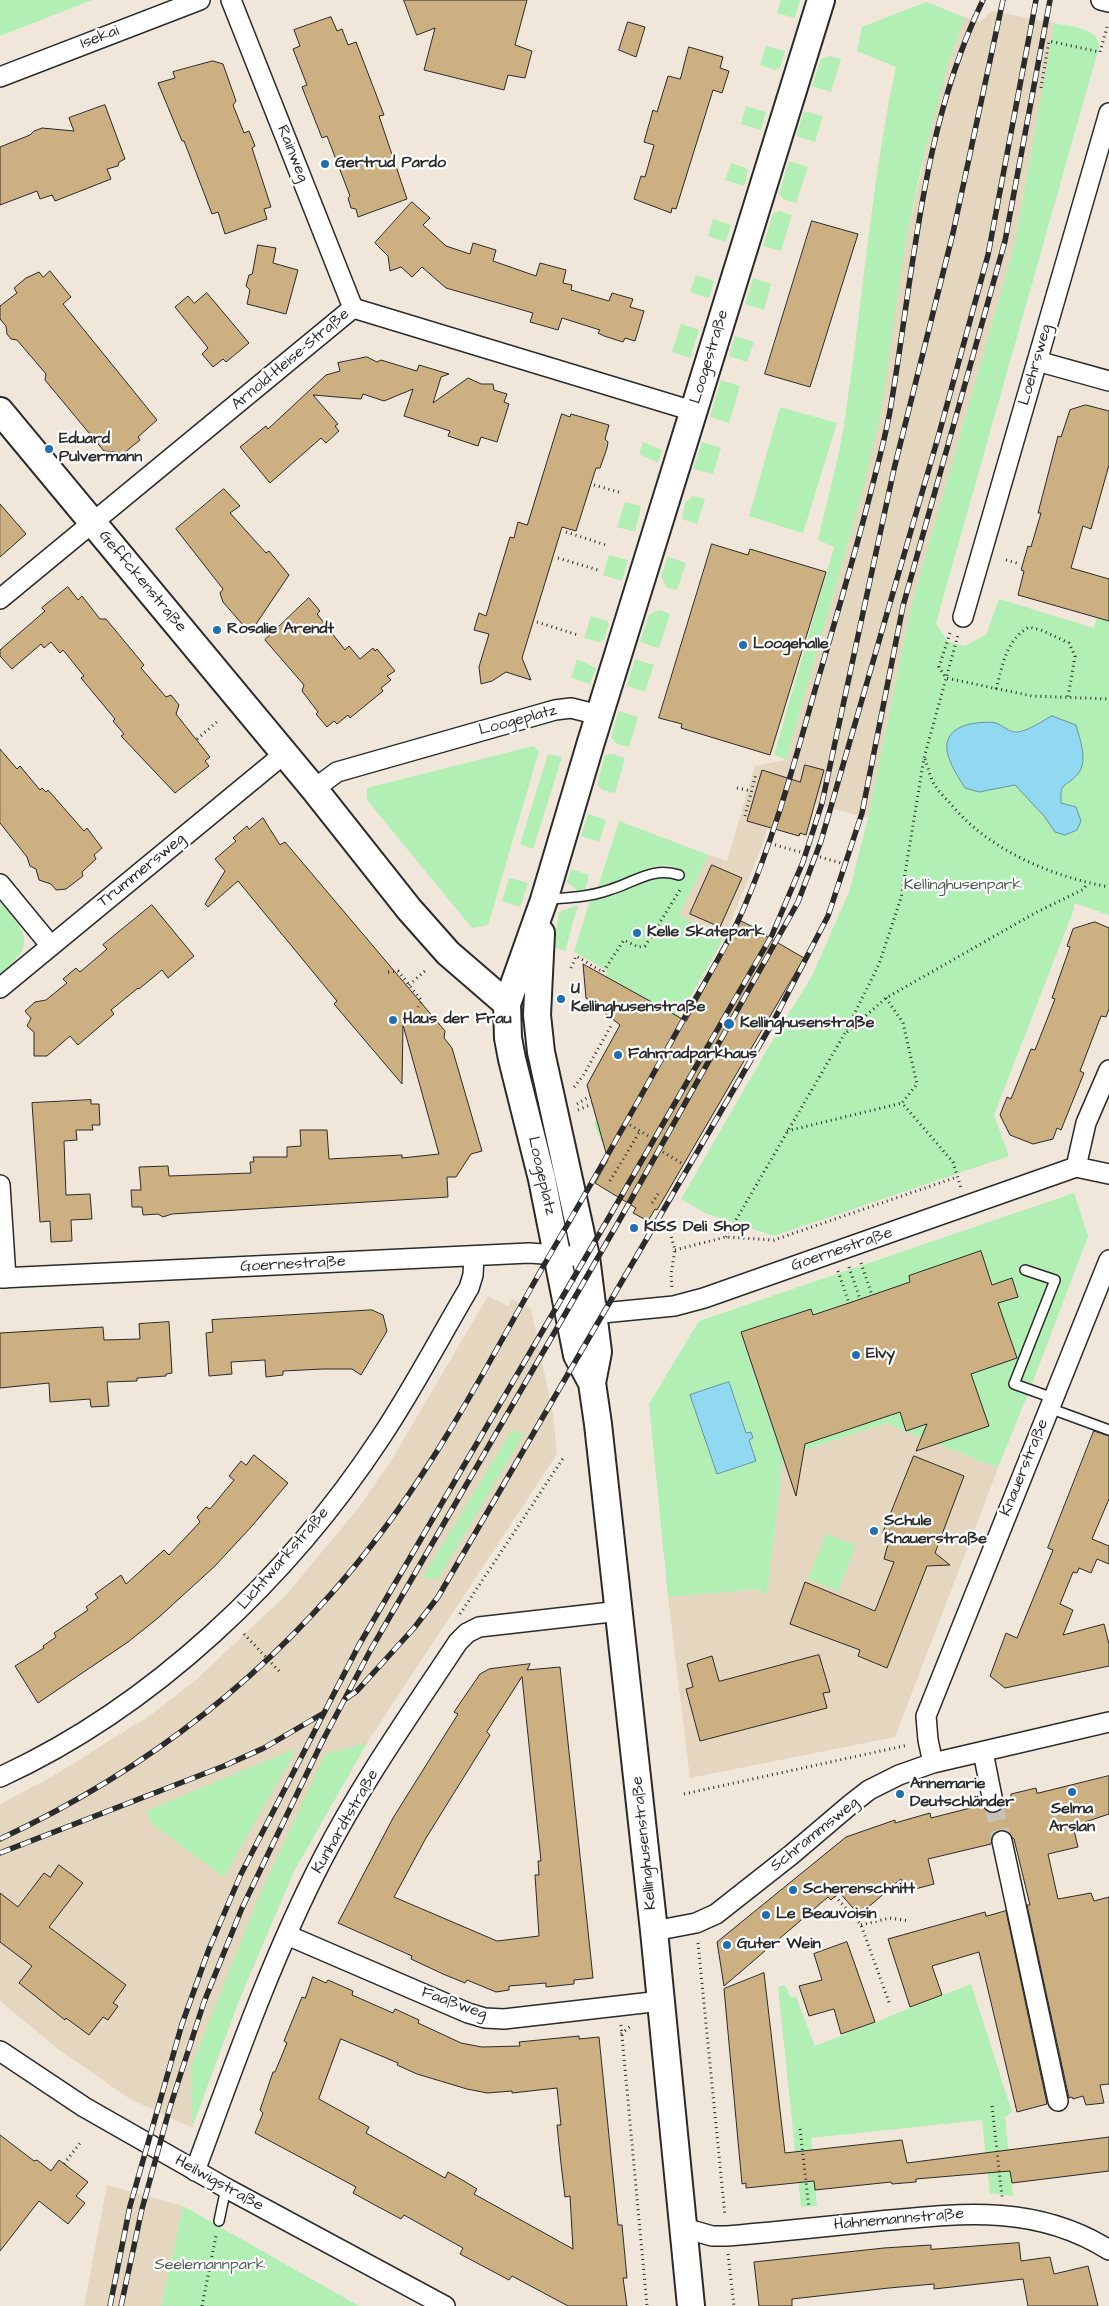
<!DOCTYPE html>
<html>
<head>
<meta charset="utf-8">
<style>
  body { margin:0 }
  canvas { display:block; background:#f0e7da }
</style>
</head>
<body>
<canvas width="1109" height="2306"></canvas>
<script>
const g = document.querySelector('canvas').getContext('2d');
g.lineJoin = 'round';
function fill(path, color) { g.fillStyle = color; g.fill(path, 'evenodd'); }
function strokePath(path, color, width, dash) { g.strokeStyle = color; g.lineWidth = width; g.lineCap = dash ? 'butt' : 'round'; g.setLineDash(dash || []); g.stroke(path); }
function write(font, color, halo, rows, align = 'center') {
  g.font = font + ' "Architects Daughter",sans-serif'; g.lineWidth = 4.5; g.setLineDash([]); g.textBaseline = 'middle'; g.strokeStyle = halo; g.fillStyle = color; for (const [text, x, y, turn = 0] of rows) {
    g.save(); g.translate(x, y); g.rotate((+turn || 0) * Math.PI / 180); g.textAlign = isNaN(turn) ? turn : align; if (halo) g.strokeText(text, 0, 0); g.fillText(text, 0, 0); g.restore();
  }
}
const built = new Path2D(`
  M992 11 1054 23 1015 243 911 607 868 818 777 794 762 846 724 938 679 915 709 855 727 861 755 766 786 760 862 495 905 246 934 113 948 64 965 17 980 22Z
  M488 1296 508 1306 512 1299 531 1308 553 1415 557 1454 367 1743 294 1871 238 2003 192 2128 130 2099 58 2049 0 2001V1804L53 1776 152 1714 197 1679 286 1595 360 1506 392 1459Z
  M886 1423 998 1468 895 1737 690 1778 668 1597 755 1589 767 1594 783 1457Z
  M107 2185 183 2206 161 2306H84Z`);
const green = new Path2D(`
  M0 0H92L0 36Z
  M781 0H800L795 18 777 13Z
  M926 2 965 17 948 64 920 172 905 246 881 412 862 495 786 760 774 755 834 547 818 540C827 500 839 459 845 418 863 301 871 183 896 67L857 51 862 27Z
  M1054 23C1070 27 1099 27 1099 47L936 623 947 641 964 646 986 635 999 599 1094 628 1109 577V915L1074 903V909L994 1115 1009 1156 774 1236 705 1213 681 1199 779 1029 812 976 849 892 868 818 911 607 1015 243ZM1042 720 1077 775C1064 783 1060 788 1061 803L1076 807 1081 821 1077 830 1055 832 1044 816 1015 785 979 792 965 787 954 770 996 723C1016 735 1023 733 1042 720Z
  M766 46 785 51 780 68 775 70 760 65Z
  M830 56 841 59 831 92 812 86 821 59Z
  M746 106 766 112 761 130 741 124Z
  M804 111 823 116 815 142 796 136Z
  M789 161 808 167 796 203 783 199 779 193Z
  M731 163 746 168 748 171 744 186 725 180Z
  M779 211 792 215 781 251 763 246 773 213Z
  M713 219 731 225 726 242 708 236Z
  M696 275 714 281 709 298 690 292Z
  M753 278 771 284 764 310 745 304Z
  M681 324 699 330 690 358 672 352Z
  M735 336 754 342 747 362 729 356Z
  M721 380 740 386 729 423 710 417Z
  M780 407 837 423 803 533 749 516Z
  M643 442 662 450 658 463 639 454Z
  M702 442 721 448 713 474 693 469Z
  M693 496 705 499 697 524 682 519 685 503Z
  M625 502 641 506 635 532 617 527Z
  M609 555 628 560 622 581 603 575Z
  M668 557 686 563 677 590 667 588 661 576Z
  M659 610 670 614 659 648 640 642 649 615Z
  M591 616 607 621 609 624 604 640 599 642 584 638Z
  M577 659 596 668 590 684 571 678Z
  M635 659 654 665 645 692 627 686Z
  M619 711 638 717 629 747 615 743 611 737Z
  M533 746 539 751 488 925 472 928 367 800V788Z
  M548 754 562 757 533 849 520 844Z
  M613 754 625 758 615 793 602 790 597 784 605 755Z
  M588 814 606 820 599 842 581 836Z
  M619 821 709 855 679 915 724 938 606 1144 601 1141 594 1124 661 1008 605 976 608 971 574 952 590 900C599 899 609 897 617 894 636 887 648 875 670 878L675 867C643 859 627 886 598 887Z
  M571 869 589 875 585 890 579 892 567 882Z
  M509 878 528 883 520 907 502 901Z
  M0 901C26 933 38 944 0 974Z
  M578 905 565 951 553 947 559 912Z
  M1074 1193 1088 1236 1034 1379 998 1468 886 1423 783 1457 767 1594 755 1589 668 1597 649 1404 699 1321Z
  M512 1430 524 1434 438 1579 422 1578Z
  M826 1534 856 1545 838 1591 808 1579Z
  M367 1743 294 1871 238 2003 192 2128 191 2067 259 1896 325 1754Z
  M297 1748 224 1877 152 1824 146 1811Z
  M971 1984 1012 2112 1005 2117 1013 2196 990 2193 982 2120 811 2138 817 2206 801 2207 778 1987 785 1985 791 1998 796 1997 815 2046Z
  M183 2206 359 2306H161Z`);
const water = new Path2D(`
  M1052 716 1076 725C1080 740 1089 762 1077 775 1065 788 1060 781 1061 803L1076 807 1081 821 1077 830 1065 835 1055 832 1044 816 1015 785 979 792 965 788C952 767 931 737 966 725 973 723 989 721 996 723 1004 726 1008 732 1017 732 1029 731 1041 721 1052 716Z
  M729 1382 746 1433 751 1432 753 1438 749 1440 756 1461 717 1474 690 1395Z`);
const building = new Path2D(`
  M404 0H527L515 45 532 51 525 78 508 75 504 90 424 70 435 28 417 35Z
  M331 17 337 31 342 29 348 45 356 42 384 115 379 116 407 199 358 217 356 209 351 208 348 198 350 196 327 136 322 138 313 115 302 87 307 85 293 49 300 46 294 30Z
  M628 22 645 27 636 57 619 50Z
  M689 47 723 57 720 68 729 71 722 93 713 90 676 209 672 208 671 213 634 199 641 176 645 177 654 145 644 142 653 110 657 112 668 76 680 79Z
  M213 61 223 64 236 101 233 105 244 133 249 131 255 146 252 148 271 207 264 209 267 219 225 234 218 212 212 214 184 141H182L158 83 175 78 173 72Z
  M105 105 125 159 119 162 118 166 107 169 111 179 55 201 52 195 40 199 37 191 0 205V147L30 135 34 131 42 128 74 131 69 118Z
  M412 202 430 218 423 225 446 246 470 254 473 243 496 250 493 261 536 276 540 263 566 270 563 283 572 285 571 290 609 301 612 293 633 299 630 307 644 311 635 341 625 338 623 342 604 336 598 333 600 330 562 318 558 330 530 322 533 313 446 288 422 267 412 277 401 267 390 271 388 256 375 243Z
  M812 221 858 234 810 387 765 374Z
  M258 245 276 248 273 263 298 270 286 314 247 304 250 290 246 286 249 275 252 274Z
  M50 271 71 297 63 304 157 420 138 437 140 440 124 453 104 451 45 380 46 374 17 340 11 339 7 334 6 326 0 319V306L17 293 14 288 26 278 39 272 43 277Z
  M207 293 249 343 226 362 223 359 213 367 202 354 208 348 175 307 188 296 194 303Z
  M367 357 377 362 381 360 417 371 419 365 449 374 441 377 433 403 468 378 481 384H493L494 390 507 394 504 402 509 404 497 442 481 437 478 446 448 436 450 431 404 416 413 389 384 401 363 394 361 399 313 395 338 424 335 426 339 431 326 443 321 438 270 483 240 447 266 426 268 429 326 375 340 371 338 363Z
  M1086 405 1109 411V465L1091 529 1083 526 1071 568 1109 579V621L1018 595 1024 571 1021 570 1028 546 1031 547 1041 513H1038L1058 436 1061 437 1070 410Z
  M562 414 570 417 571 414 609 425 605 439 608 442 607 448 600 468H596L576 531 562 527 522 658 531 680 506 672 492 681 481 684 479 667 489 634 474 630 479 613 486 616 510 537 514 538 518 522 527 525Z
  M224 489 240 506 230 513 266 553 269 551 289 575 250 633 223 602 220 593 223 589 176 529Z
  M0 504 26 534 0 557Z
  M712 544 748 555 750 549 826 572 770 755 681 728 682 724 659 718Z
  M68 587 78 600 82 596 100 619H106L144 665 141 668 166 697 171 695 179 705 176 714 210 757 205 761 209 766 175 793 121 736 124 734 113 721 115 719 81 678 84 676 63 650 60 653 51 642 44 648 41 644 12 669 0 656V650L45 611 42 608Z
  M309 598 320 611 317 614 345 650 349 646 360 659 373 648 375 651 377 649 395 671 387 676 391 680 381 688 383 691 350 718 348 715 337 724 334 721 327 727 316 714 318 712 302 691 304 685 265 640Z
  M0 749 17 769 20 766 40 790 42 788 46 792 48 790 84 831 87 828 102 848 94 855 96 859 82 872 83 876 66 889 56 890 51 884 39 880 36 869 30 866 27 857 0 823Z
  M805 765 824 770 806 835 800 833 799 836 747 821 762 770 800 782Z
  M263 818 280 845 285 842 445 1031 444 1038 452 1048 482 1151 471 1154 456 1177H447L448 1197 172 1214 163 1217 158 1214 143 1215 142 1207H132L131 1190H141L139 1167 168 1166 169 1176 251 1173 250 1162H254L253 1157H287V1147L301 1146 300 1130H327L329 1159 402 1155V1158L439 1154 403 1025 402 1084 334 1004 337 1001 238 881 208 907 205 904 225 871 215 859 236 841 233 838 247 826 249 829Z
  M712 865 742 878 720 927 690 914Z
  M152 905 194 956 168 978 162 970 139 989 138 988 111 1010 114 1014 78 1045 70 1036 47 1056H34V1032L27 1026 31 1018 25 1011 35 1002 46 1000 67 983 63 979 76 968 80 972 107 949 103 945Z
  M741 921 767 934 766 936 804 958 657 1210 655 1209 648 1221 633 1213 636 1208 595 1183 608 1160 587 1085 620 1025 586 998 583 964 686 1021Z
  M1095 922 1109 928V1009L1106 1017 1101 1016 1080 1071 1084 1073 1061 1130 1057 1128 1053 1139 1033 1144 1010 1135 1000 1115 1007 1097 1011 1099 1031 1049 1035 1050 1055 999 1052 998 1070 947 1067 946 1073 929Z
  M91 1100V1104H99L100 1125H92L93 1130H76L77 1140 64 1141 66 1195 90 1194 92 1219 71 1220 72 1241 51 1242 50 1221 40 1222 32 1103Z
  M981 1251 992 1285 1012 1278 1018 1297 998 1303 1017 1358 971 1374 989 1426 916 1451 927 1424 906 1431 900 1412 805 1444 796 1496 741 1332 811 1309 813 1315 849 1303 910 1282 909 1276Z
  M372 1310 383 1315 387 1331 361 1375 352 1369H323L283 1371V1375L266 1377 265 1360 231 1362 232 1374 209 1376 206 1333 213 1332 212 1320Z
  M169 1322 172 1373 166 1374V1376L137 1378V1381L107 1382 109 1406 91 1407 90 1399 50 1402 49 1383 0 1388V1333L103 1327 104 1340 140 1339 139 1324Z
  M1094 1431 1109 1436V1499L1092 1539 1109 1546V1564L1097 1559 1091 1573 1079 1568 1077 1573 1073 1572 1060 1604 1073 1610 1063 1635 1104 1624 1109 1644V1666L1005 1688 990 1676 1006 1633 1017 1638 1053 1550 1048 1548Z
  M254 1455 288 1483 252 1526 215 1566 158 1618 128 1642 38 1703 15 1666 44 1648 43 1646 56 1637 54 1633 88 1610 86 1607 98 1598 95 1594 121 1575 126 1584 164 1550 169 1555 200 1522 197 1517 206 1507 210 1509 234 1480 229 1476 241 1461 246 1465Z
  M914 1456 964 1476 935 1553 950 1565 927 1566 887 1668 858 1656 860 1650 790 1624 805 1582 875 1611 894 1562 884 1559 890 1536 883 1533Z
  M819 1655 830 1692 823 1693 827 1708 700 1741 686 1689 693 1687 687 1664 712 1656 719 1681Z
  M530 1664 527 1670 560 1667 593 1978 574 1980V1984L546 1987V1983L509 1986V1990L496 1992 467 1980 465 1983 443 1974 411 1959 412 1956 338 1923 393 1818 458 1714 454 1712 480 1674 489 1669ZM522 1677 541 1861H538L539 1875H535L539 1936 497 1941 394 1897 426 1838 490 1735 487 1732Z
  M1109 1776V1814L1073 1826 1078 1847 1048 1854 1058 1899 1091 1893 1094 1901 1109 1897V2084L1100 2085 1104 2103 1086 2105 1083 2096 1073 2099 1072 2097 1069 2098 1027 1905H1030L1014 1839 1005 1830 994 1833 991 1844 928 1859 934 1884 904 1892 901 1879 859 1915 839 1892 831 1900 828 1897 724 1986 717 1942 846 1837 895 1820V1823L930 1813 931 1818 982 1805 989 1812 996 1813 1003 1806 1004 1800 1011 1798V1794L1036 1788 1037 1793Z
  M59 1865 83 1883 49 1927 126 1985 113 2003 118 2006 108 2020 103 2017 89 2035 66 2018 65 2020 19 1983 32 1966 0 1942V1893L18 1907 44 1873 50 1877Z
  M1006 1911 1047 2104 1017 2112 979 1952 932 1966 942 1995 910 2007 888 1939 985 1912 986 1916Z
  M847 1942 875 2022 841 2034 834 2009 809 2016 799 1986 822 1980 814 1954Z
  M764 1973 785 2153 902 2140 907 2163 1109 2137V2171L1012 2183 1010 2171 916 2179V2182L892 2184 891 2182 815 2190 814 2181 746 2188V2183L742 2184 724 1989Z
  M313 1977 326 1983 328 1980 353 1991 352 1995 393 2013 395 2009 419 2020 418 2023 461 2043 482 2047 520 2046 519 2042 579 2036V2039L599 2037 618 2225H622L627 2278H623L627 2306H568L512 2276 509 2280 460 2254 463 2248 404 2215 401 2219 373 2204 353 2193 356 2187 255 2133 263 2113 260 2110 273 2072H275L287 2043 284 2041 302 1997 305 1998ZM341 2039 398 2063 397 2065 417 2074 467 2089 487 2093 512 2091V2093L557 2088 561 2125H557L561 2164 565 2197 570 2196 573 2249 474 2194 477 2189 464 2181 448 2172 445 2178 366 2133 369 2127 319 2099Z
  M0 2135 34 2161 37 2160 51 2171 59 2160 88 2182 76 2196 85 2203 68 2224 39 2201 0 2251Z
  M1019 2243 1021 2261 1050 2257 1054 2274 1088 2266 1098 2306H1028L1023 2279 934 2289V2284L889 2288 792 2299V2306H759L754 2262 884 2248 931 2245V2249Z`);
const streetTunnel = new Path2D(`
  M993 1802 1002 1841`);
const path = new Path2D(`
  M1041 88 1049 41 1100 52 1107 27
  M594 485 622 493
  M566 532 606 545
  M558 558 598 570
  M1006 560 1020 564
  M537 622 578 635
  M950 633 939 667 946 678 1032 696 1109 699
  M996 689C1003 665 1005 641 1029 627L1041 630 1069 643 1075 656 1068 697
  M197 739 218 721
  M925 759C928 767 930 777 934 784 938 791 944 797 949 802 988 850 1050 876 1109 887
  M737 788 751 791
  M745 816 756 774
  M775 845 800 852
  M820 857 841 863
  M571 968 576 956 603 972 624 940 638 947 645 946 680 890
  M388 972 398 971 422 1001 418 1007
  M409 985 426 970
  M886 998 903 1023 917 1084 902 1103 953 1162 961 1188
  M847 1032 886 998 1035 913 1084 889 1087 883
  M574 1087 583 1076 612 1024
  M577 1104 590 1096
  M578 1110 592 1104
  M630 1125 650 1137
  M787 1131 902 1103
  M663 1152 683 1164
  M610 1181 640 1131
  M652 1203 660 1191
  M670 1232 675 1250 671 1274 672 1288
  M726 1237 845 1033 879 964 901 898 924 758 958 635
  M675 1250 726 1237 774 1240 957 1177
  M861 1263 872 1295
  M849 1267 860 1299
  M838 1271 849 1303
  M460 1614 564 1457
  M244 1634 279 1671
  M684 1794 908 1745
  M835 1896 861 1925 890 2005
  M861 1925 890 1918 910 1921
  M698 1943 725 2216
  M621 2025 647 2306
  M621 2034 632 2025
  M992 2106 1002 2197
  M800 2129 809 2208
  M64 2164 80 2143
  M728 2254 734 2306
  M202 2306 216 2236`);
const lane = new Path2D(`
  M547 899C568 898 589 897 609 890 634 883 652 866 679 875
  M1025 1270 1055 1280 1014 1384 1053 1398
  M1049 1408 1109 1430
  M219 2221 226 2188`);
const street = new Path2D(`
  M231 0 353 308
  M1101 0 1109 2
  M0 77 200 0
  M353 308 693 411
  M1037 361 1109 381
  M0 599 353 308
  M963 617 1109 113
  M314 789 337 772 555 710 571 708 599 715
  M0 884 51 946
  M0 988 284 754
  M1076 1167 1086 1123 1109 1070
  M0 1185 6 1278
  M0 1278 529 1253 586 1257
  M582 1315 674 1306 704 1298 1076 1167 1109 1174
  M983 1752 993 1802
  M933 1763 928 1740 926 1716 1109 1260
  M0 1777C153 1707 289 1577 381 1437 413 1389 440 1337 469 1288L473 1275 474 1257
  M1002 1841 1058 2101
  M654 1931 696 1923 716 1914 791 1855 851 1804 869 1790 899 1775 933 1763 1109 1722
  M287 1935 468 2013 485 2018 504 2019 661 2001
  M0 2051 84 2107 226 2188 445 2306
  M195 2171C234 2066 271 1959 322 1860 361 1784 411 1713 458 1642L467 1633 479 1627 620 1611
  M684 2228 712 2236H727C774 2232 822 2227 870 2222 954 2214 1033 2202 1109 2250`);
const secondary = new Path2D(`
  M0 411 314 789 409 909 448 953 507 1004
  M541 933 537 1015 541 1052 586 1257 598 1352 592 1383
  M691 2306 654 1931 598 1424 592 1383 577 1355 542 1179 512 1059 508 1038 507 1004 544 900 591 742 821 0`);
const rail = new Path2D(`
  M347 1698 357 1691 414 1628 438 1597 773 1022 828 916 862 813 903 606 1005 241 1050 0
  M0 1839C146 1771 271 1674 371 1546 442 1456 495 1350 552 1251 596 1176 639 1100 681 1024 702 986 726 949 743 910 775 836 795 760 817 683 835 621 854 558 870 495 877 467 885 439 890 411 914 272 921 128 983 0
  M0 1853 224 1766 264 1748 322 1714
  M110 2306 130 2206 182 2024 209 1949 241 1874 359 1645 615 1207 772 935 803 862 822 803 894 469 953 233 1003 0
  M121 2306 142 2209 170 2107 204 2002 242 1908 323 1740 370 1651 619 1221 798 902 821 841 939 434 988 255 1036 0`);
const markers = [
  [325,164,5,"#1f6fb2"],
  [49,449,5,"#1f6fb2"],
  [217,630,5,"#1f6fb2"],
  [743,645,5,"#1f6fb2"],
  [637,933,5,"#1f6fb2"],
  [561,999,5,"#1f6fb2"],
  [393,1020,5,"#1f6fb2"],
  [729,1024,6,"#1f6fb2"],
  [618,1055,5,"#1f6fb2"],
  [634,1228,5,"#1f6fb2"],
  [856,1355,5,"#1f6fb2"],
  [874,1531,5,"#1f6fb2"],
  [1072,1792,5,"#1f6fb2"],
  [900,1794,5,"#1f6fb2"],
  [793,1890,5,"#1f6fb2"],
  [766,1915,5,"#1f6fb2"],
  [727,1945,5,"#1f6fb2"]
];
const streetNames = [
  ["Isekai",100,38,-21],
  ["Rainweg",292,154,68],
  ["Loogestraße",710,357,-73],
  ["Arnold-Heise-Straße",291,360,-40],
  ["Loehrsweg",1036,365,-74],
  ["Geffckenstraße",142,582,50],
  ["Loogeplatz",518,721,-15],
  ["Trummersweg",142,871,-39],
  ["Loogeplatz",541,1176,77],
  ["Goernestraße",842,1250,-19],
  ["Goernestraße",293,1265,-3],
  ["Knauerstraße",1025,1468,-68],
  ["Lichtwarkstraße",284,1559,-49],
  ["Kunhardtstraße",346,1822,-60],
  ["Schrammsweg",815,1835,-39],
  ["Kellinghusenstraße",645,1843,-96],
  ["Faaßweg",454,2004,20],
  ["Heilwigstraße",219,2184,29],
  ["Hahnemannstraße",899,2220,-5]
];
const poiNames = [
  ["Gertrud Pardo",335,164],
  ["Eduard",59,440],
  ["Pulvermann",59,458],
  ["Rosalie Arendt",227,630],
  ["Loogehalle",753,645],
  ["Kelle Skatepark",647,933],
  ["U",571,990],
  ["Kellinghusenstraße",571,1008],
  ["Haus der Frau",403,1020],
  ["Kellinghusenstraße",740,1024],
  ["Fahrradparkhaus",628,1055],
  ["KISS Deli Shop",644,1228],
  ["Elvy",866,1355],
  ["Schule",884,1522],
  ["Knauerstraße",884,1540],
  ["Annemarie",910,1785],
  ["Deutschländer",910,1803],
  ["Selma",1072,1810,"center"],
  ["Arslan",1072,1828,"center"],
  ["Scherenschnitt",803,1890],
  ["Le Beauvoisin",776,1915],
  ["Guter Wein",737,1945]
];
const parkNames = [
  ["Kellinghusenpark",963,886],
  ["Seelemannpark",210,2266]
];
fill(built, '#e5d6c0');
fill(green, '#b1efb5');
fill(water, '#90d9f1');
strokePath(water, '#6893a2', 1);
fill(building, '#ccb082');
strokePath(building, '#2b2b2b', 1);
strokePath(streetTunnel, '#c9c1b7', 19, [19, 9]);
strokePath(lane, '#2b2b2b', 12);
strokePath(street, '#2b2b2b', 22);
strokePath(secondary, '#2b2b2b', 30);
strokePath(path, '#2b2b2b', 3, [1, 4]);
strokePath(lane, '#fff', 9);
strokePath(street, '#fff', 19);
strokePath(secondary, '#fff', 26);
strokePath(rail, '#2b2b2b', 5.5);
strokePath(rail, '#fff', 4, [11]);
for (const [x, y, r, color] of markers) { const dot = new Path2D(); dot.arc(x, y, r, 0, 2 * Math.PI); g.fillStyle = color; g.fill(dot); strokePath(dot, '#fff', 2); }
write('16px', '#2b2b2b', '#fff', streetNames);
write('bold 16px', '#2b2b2b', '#fff', poiNames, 'left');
write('16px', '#4c5c4e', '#fff', parkNames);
</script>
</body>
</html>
